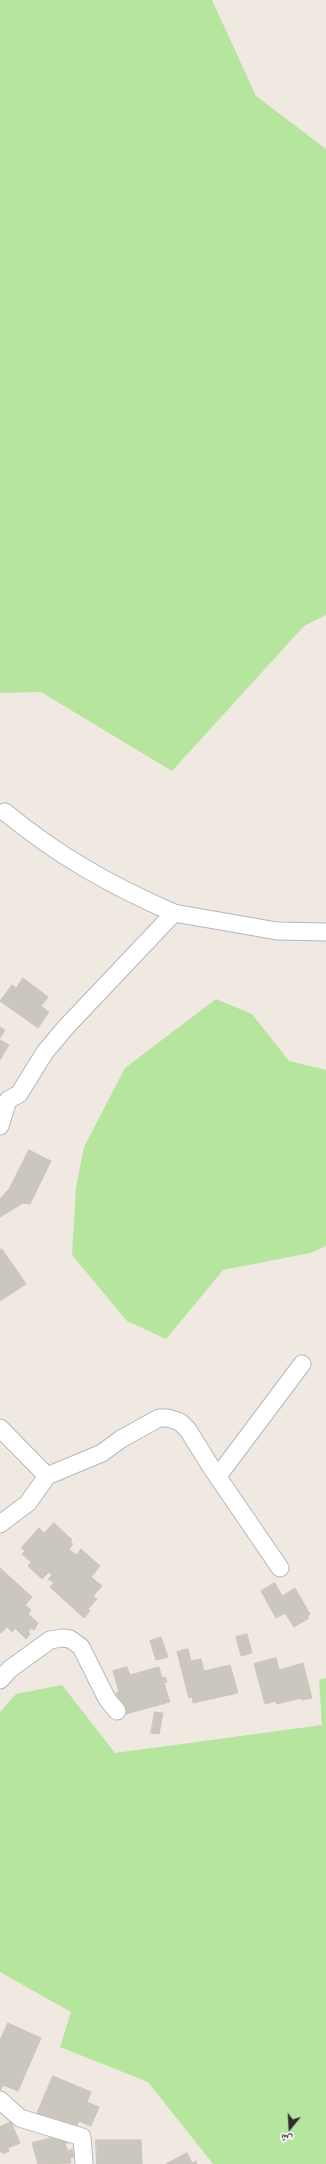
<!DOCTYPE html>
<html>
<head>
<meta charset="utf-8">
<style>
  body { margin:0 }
  #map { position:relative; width:326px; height:2164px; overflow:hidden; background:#efe9e1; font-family:Arial,"Noto Naskh Arabic",sans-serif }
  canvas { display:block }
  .north { position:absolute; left:270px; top:2108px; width:40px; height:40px; -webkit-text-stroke:3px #fff; paint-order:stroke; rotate:198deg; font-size:11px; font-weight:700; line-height:16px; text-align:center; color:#2e2e2e }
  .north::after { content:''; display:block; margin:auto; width:14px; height:18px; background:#2e2e2e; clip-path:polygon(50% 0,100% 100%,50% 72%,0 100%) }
</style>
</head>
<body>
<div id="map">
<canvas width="326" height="2164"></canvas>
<div class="north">ش</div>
</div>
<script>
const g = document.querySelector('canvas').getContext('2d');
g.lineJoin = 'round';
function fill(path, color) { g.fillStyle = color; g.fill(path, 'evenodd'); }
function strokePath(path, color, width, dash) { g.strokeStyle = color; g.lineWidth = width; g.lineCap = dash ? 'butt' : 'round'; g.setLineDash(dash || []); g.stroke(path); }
const green = new Path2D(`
  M0 0H212L256 96 326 149V615L304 626 172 771 41 692 0 693Z
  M216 999 252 1014 289 1061 326 1070V1246L310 1253 223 1270 166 1339 127 1321 72 1255 76 1188 84 1147 125 1068Z
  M326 1678V2164H213L148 2082 60 2047 71 2012 0 1972V1712L16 1694 62 1685 115 1753 322 1725 319 1680Z`);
const building = new Path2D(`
  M23 978 48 997 41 1006 49 1012 38 1028 0 1001 12 985 16 988Z
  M0 1027 5 1030 0 1038Z
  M0 1040 9 1045 0 1060Z
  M29 1150 51 1161 30 1204 23 1203 0 1217V1199L9 1189Z
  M2 1249 26 1284 0 1301V1250Z
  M54 1523 72 1540 70 1542 73 1544 69 1549 76 1555 81 1549 100 1566 91 1577 102 1586 93 1596 97 1599 88 1609 90 1611 84 1618 50 1587 54 1583 48 1579 52 1575 49 1572 42 1579 28 1566 31 1562 22 1554 25 1551 21 1548 39 1528 44 1533Z
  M0 1568 32 1597 25 1605 31 1610 28 1614 38 1623 34 1630 31 1628 28 1632 30 1634 26 1639 15 1628 12 1632 7 1627 1 1633 0 1632Z
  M275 1583 282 1596 295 1588 310 1614 307 1616 309 1618 294 1627 285 1613 276 1618 261 1591Z
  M247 1634 252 1653 241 1656 236 1637Z
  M161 1637 168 1657 156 1660 150 1641Z
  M188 1649 191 1661 201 1659 204 1671 230 1665 238 1693 193 1703 192 1697 189 1698 177 1652Z
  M276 1658 279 1670 303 1663 312 1698 302 1700V1698L276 1704V1701L265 1704 254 1664Z
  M127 1667 130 1675 159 1667 162 1678 165 1677 167 1682 164 1683 170 1702 126 1714 122 1701 118 1702 116 1693 119 1692 113 1671Z
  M155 1712 163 1713 159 1734 151 1733Z
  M8 2023 41 2038 18 2091 3 2085 0 2091V2041Z
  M53 2076 91 2092 87 2102 99 2107 91 2126 79 2121 74 2132 36 2116Z
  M11 2122 20 2143 8 2148 9 2151 3 2154 2 2151 0 2152V2127Z
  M66 2134 70 2142 65 2144 68 2151 72 2149 74 2157 70 2158 71 2163 38 2164 32 2143Z
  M96 2140H141L142 2164H97Z
  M187 2153 192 2163 196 2161 197 2164H166Z`);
const minor = new Path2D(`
  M5 812C60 857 110 885 174 913
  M0 1126 8 1100 19 1094 45 1052 67 1026 174 913 277 931 326 932
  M0 1428 47 1476
  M218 1476 302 1364
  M0 1524 28 1503 47 1476 102 1453 121 1439 159 1418H168L180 1422 188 1430 211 1467 280 1568
  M0 1680 10 1669 50 1640 62 1638 70 1639 81 1647 107 1699 117 1711
  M0 2100 20 2118 82 2137 84 2164`);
fill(green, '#b6e59e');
fill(building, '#cbc7bf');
strokePath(building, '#cbc5ba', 1);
strokePath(minor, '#b4b7c1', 19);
strokePath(minor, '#fff', 17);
</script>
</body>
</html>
